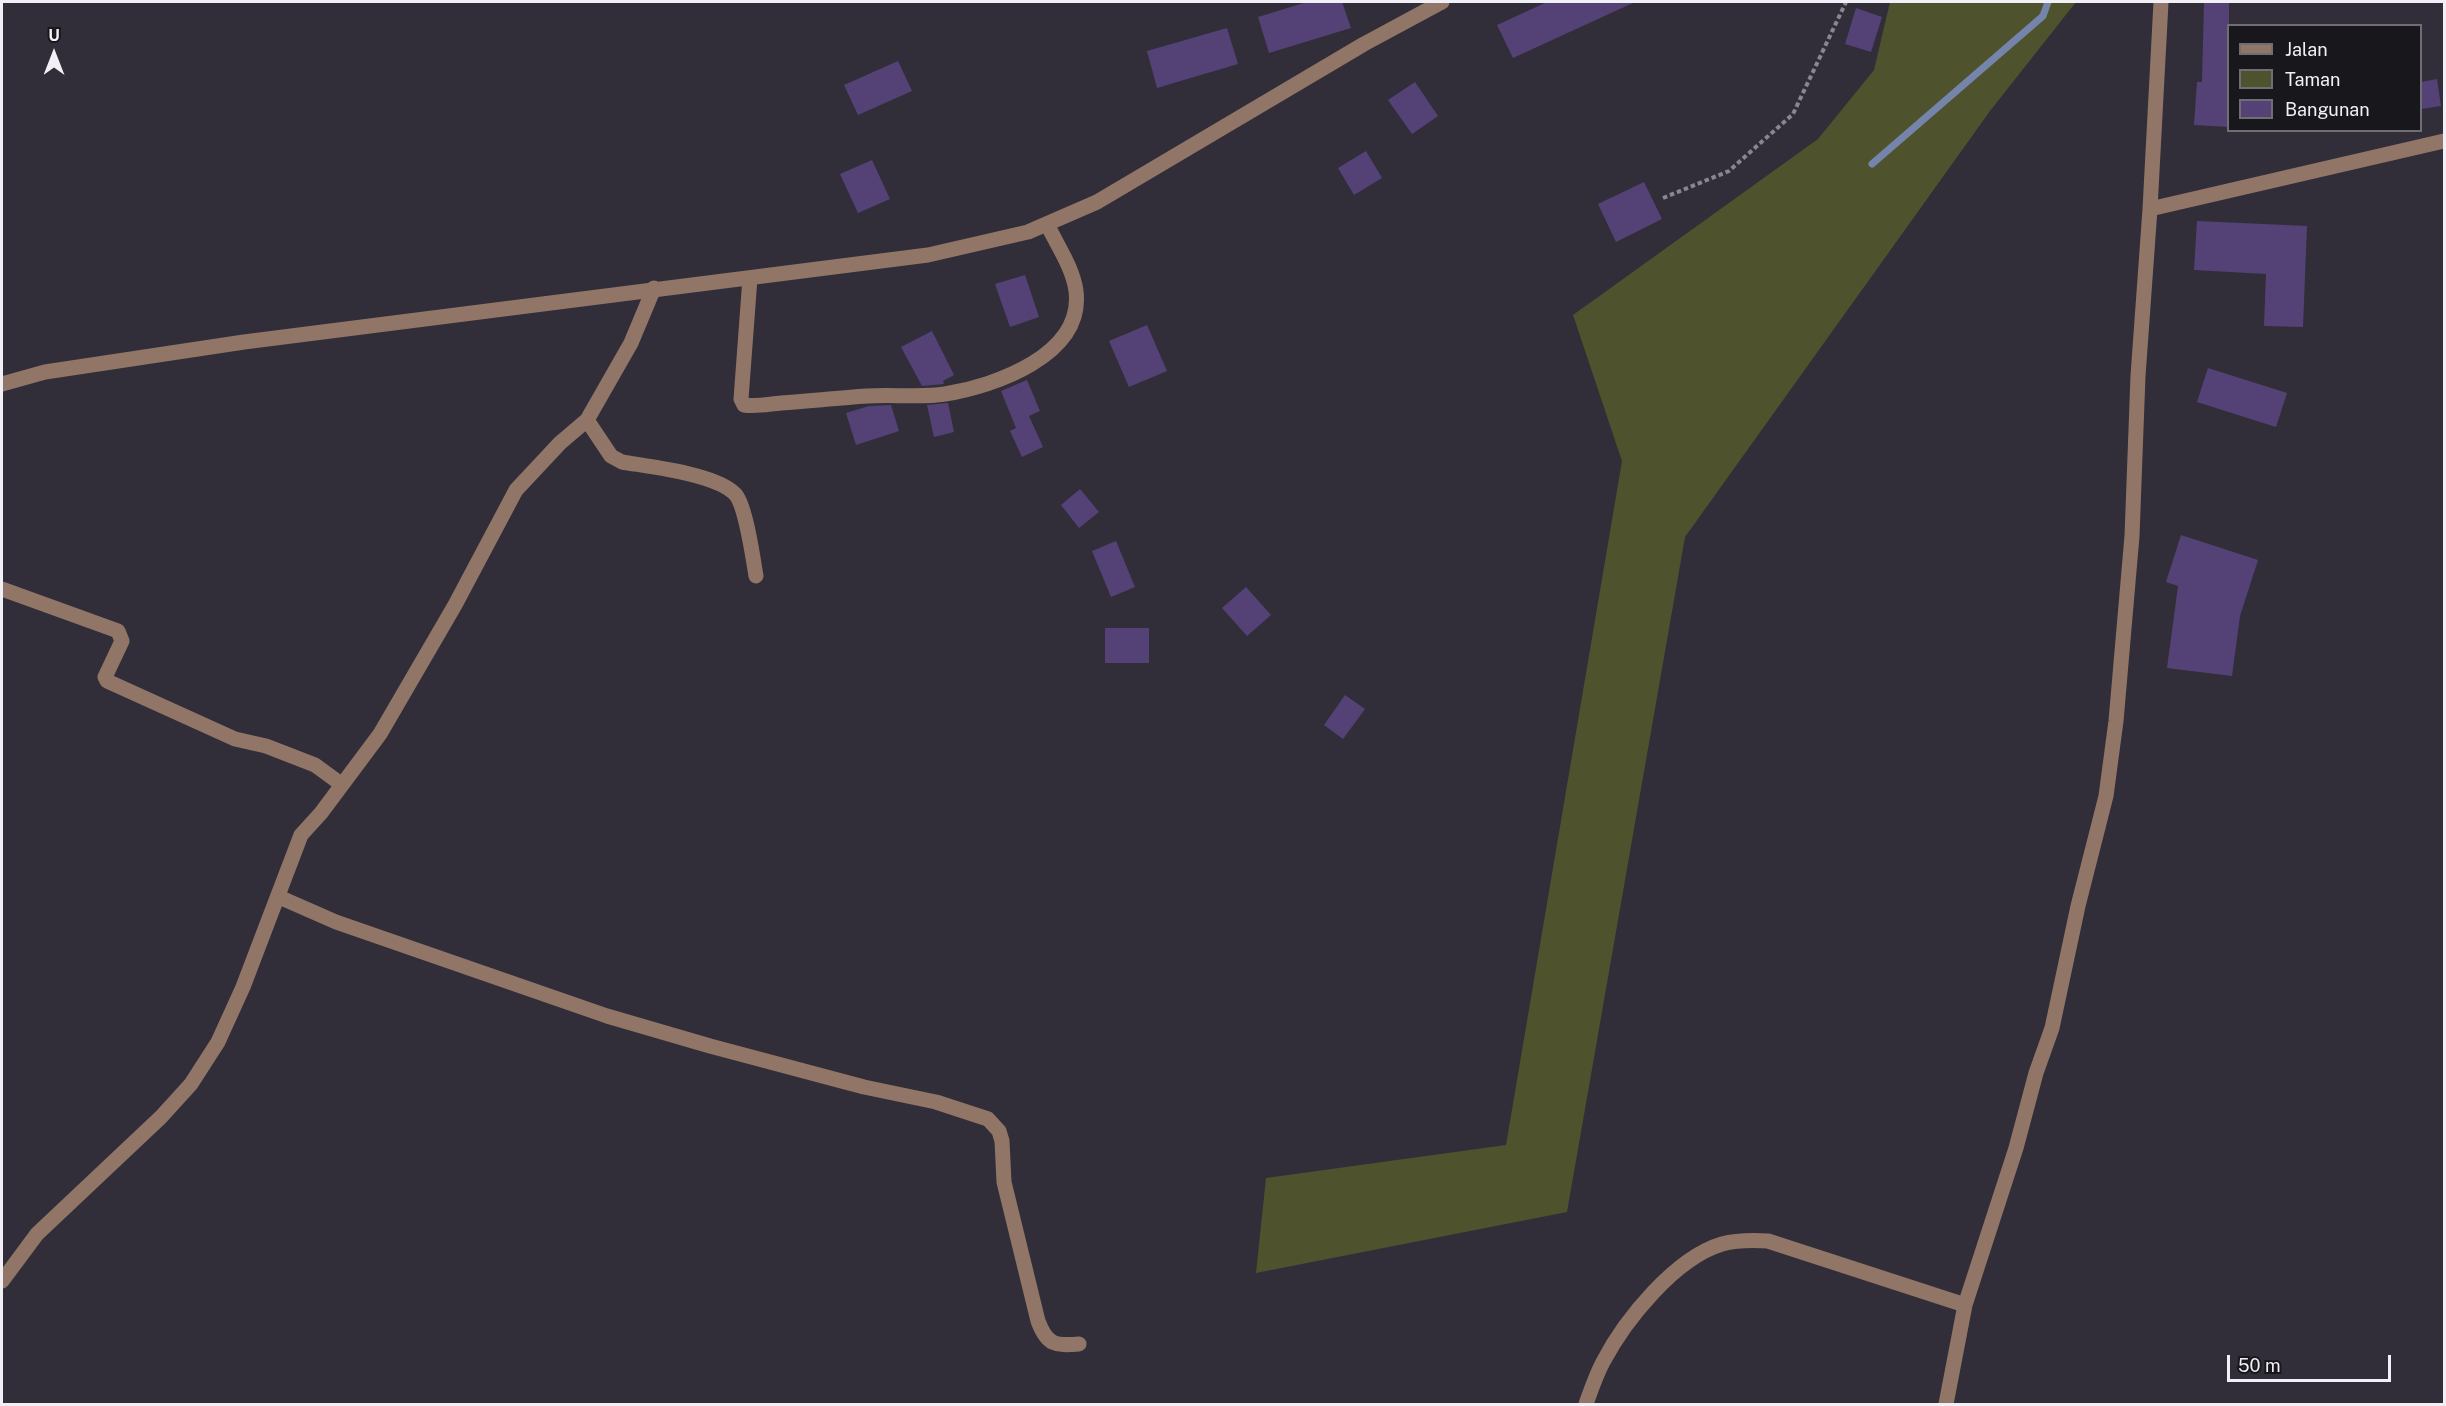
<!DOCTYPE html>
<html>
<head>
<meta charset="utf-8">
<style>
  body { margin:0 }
  #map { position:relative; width:2446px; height:1406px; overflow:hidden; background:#312e39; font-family:"Public Sans",sans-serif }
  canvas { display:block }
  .frame { position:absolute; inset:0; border:3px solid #f2f0f7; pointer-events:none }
  .legend { position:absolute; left:2227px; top:24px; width:195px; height:108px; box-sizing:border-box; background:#18171c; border:2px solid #6f6e74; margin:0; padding:8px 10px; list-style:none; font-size:18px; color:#f2f0f7 }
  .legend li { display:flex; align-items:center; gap:12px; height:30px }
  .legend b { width:30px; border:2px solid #6f6e74 }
  .north { position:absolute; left:24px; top:24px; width:60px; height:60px; -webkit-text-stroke:4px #18171c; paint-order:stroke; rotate:0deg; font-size:16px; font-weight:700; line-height:24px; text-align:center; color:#f2f0f7 }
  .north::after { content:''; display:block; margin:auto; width:21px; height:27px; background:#f2f0f7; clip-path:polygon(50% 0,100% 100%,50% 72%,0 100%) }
  .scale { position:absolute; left:2227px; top:1355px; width:164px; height:27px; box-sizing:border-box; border:3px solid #f2f0f7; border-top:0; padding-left:8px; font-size:18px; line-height:21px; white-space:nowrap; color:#f2f0f7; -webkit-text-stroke:4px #18171c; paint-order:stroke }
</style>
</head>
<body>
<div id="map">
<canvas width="2446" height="1406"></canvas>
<div class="frame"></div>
<ul class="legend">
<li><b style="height:8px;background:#917668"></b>Jalan</li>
<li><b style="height:16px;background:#4e532d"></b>Taman</li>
<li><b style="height:16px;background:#544277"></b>Bangunan</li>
</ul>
<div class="north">U</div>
<div class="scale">50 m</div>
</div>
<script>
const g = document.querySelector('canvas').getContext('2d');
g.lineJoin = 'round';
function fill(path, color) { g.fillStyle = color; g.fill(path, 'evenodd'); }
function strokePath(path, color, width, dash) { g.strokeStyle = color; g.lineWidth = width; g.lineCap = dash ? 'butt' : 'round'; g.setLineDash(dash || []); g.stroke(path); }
const green = new Path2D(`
  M1890 2H2076L1990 111 1685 537 1567 1212 1256 1273 1266 1178 1506 1145 1622 461 1573 315 1818 139 1874 70Z`);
const stream = new Path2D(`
  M1872 164 2043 16 2048 2`);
const building = new Path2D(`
  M1307 2H1342L1351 28 1269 53 1258 17Z
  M1547 2H1635L1513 58 1497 25Z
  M2204 2H2229V127L2194 125 2197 82H2202Z
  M1856 8 1882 17 1871 52 1845 44Z
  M1227 28 1238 64 1157 88 1147 51Z
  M898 61 912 91 858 115 844 85Z
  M2437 79 2441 106 2421 109V82Z
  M1415 82 1438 116 1412 134 1388 100Z
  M1366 151 1382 178 1354 195 1338 168Z
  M872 160 890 199 858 213 840 174Z
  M1644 182 1662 219 1616 242 1598 204Z
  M2197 221 2307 226 2303 327 2264 326 2266 274 2194 270Z
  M1025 275 1039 317 1010 327 995 284Z
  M1147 325 1167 371 1129 387 1109 341Z
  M932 331 954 375 943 381 944 384 922 386 901 347Z
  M2208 368 2287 393 2276 427 2197 402Z
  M1027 380 1040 411 1029 416 1043 447 1022 457 1010 431 1016 428 1001 391Z
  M948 403 954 432 934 437 927 405Z
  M891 405 899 431 856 445 846 413 869 406Z
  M1080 489 1099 512 1079 528 1061 505Z
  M2181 535 2258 560 2240 616 2232 676 2167 668 2178 586 2166 582Z
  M1116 541 1135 587 1111 597 1092 551Z
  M1246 587 1271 615 1247 636 1222 608Z
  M1105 628H1149V663H1105Z
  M1345 695 1365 709 1343 739 1324 725Z`);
const path = new Path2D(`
  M1663 198 1729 171 1793 114 1846 2`);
const minor = new Path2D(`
  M2150 209 2444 141
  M750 278 741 399 744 405C756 407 769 404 781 403 809 401 838 398 867 396 893 394 920 398 945 394 995 386 1084 355 1076 291 1073 268 1057 245 1047 224
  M2 384 45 372 244 342 928 255 1028 232 1097 202 1364 44 1442 2
  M587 420 611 456 622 462C651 467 718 474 736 495 746 508 753 558 756 576
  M2 589 118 631 122 641 105 677 107 681 235 739 266 746 315 765 341 784
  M279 897 336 922 607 1016 710 1046 864 1087 936 1102 988 1119 999 1131 1002 1141 1004 1182 1038 1321C1047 1345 1055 1346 1079 1344
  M2 1281 37 1234 161 1117 191 1084 218 1042 243 987 301 835 321 813 380 734 455 605 516 490 560 443 587 420 631 343 654 288
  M1586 1404C1591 1390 1596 1375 1603 1362 1625 1320 1675 1258 1722 1244 1737 1240 1752 1240 1768 1241L1965 1305
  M1946 1404 1965 1305 2016 1148 2036 1073 2052 1028 2078 906 2106 796 2116 721 2132 536 2138 376 2150 209 2161 2`);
fill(green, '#4e532d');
strokePath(stream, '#7584aa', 7);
fill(building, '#544277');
strokePath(path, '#898690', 4, [4.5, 3]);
strokePath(minor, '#917668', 15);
</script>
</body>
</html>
